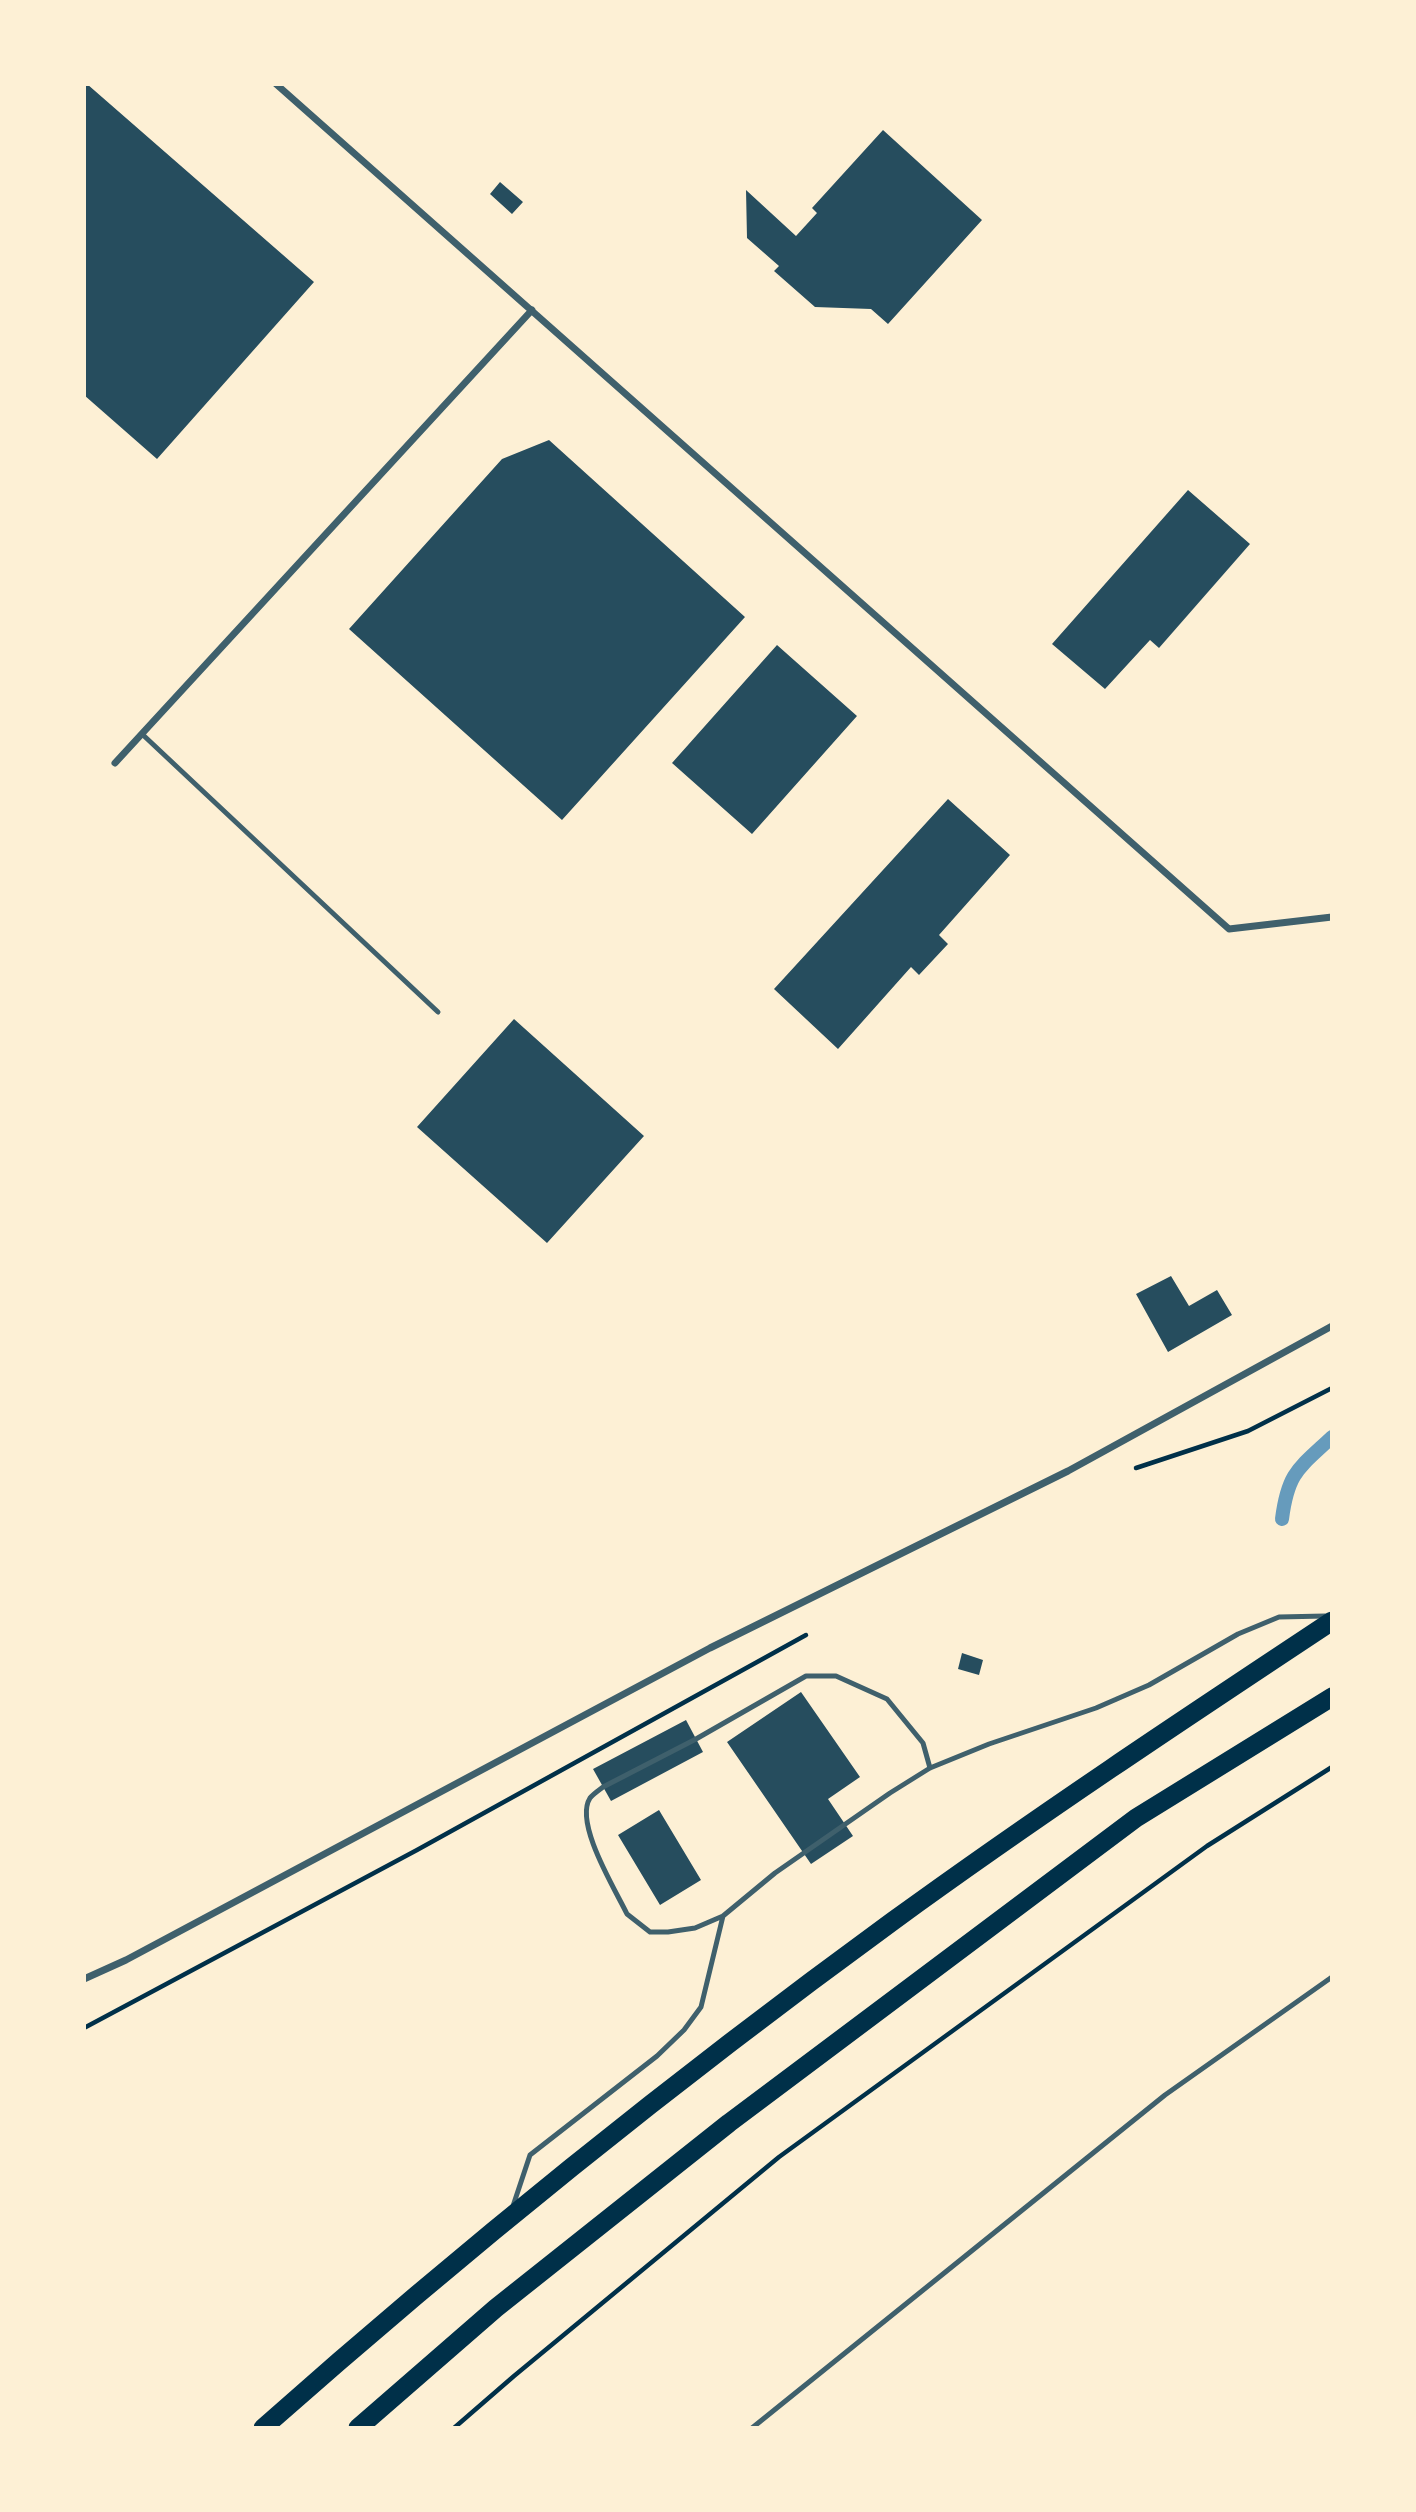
<!DOCTYPE html>
<html>
<head>
<meta charset="utf-8">
<style>
  body { margin:0 }
  #map { position:relative; width:1416px; height:2512px; overflow:hidden; background:#fdf0d5; font-family:Bitter,serif }
  canvas { display:block }
  .frame { position:absolute; inset:0; border:86px solid #fdf0d5; pointer-events:none }
</style>
</head>
<body>
<div id="map">
<canvas width="1416" height="2512"></canvas>
<div class="frame"></div>
</div>
<script>
const g = document.querySelector('canvas').getContext('2d');
g.lineJoin = 'round';
function strokePath(path, color, width, dash) { g.strokeStyle = color; g.lineWidth = width; g.lineCap = dash ? 'butt' : 'round'; g.setLineDash(dash || []); g.stroke(path); }
function fill(path, color) { g.fillStyle = color; g.fill(path, 'evenodd'); }
const stream = new Path2D(`
  M1282 1519C1288 1472 1299 1468 1332 1437`);
const building = new Path2D(`
  M84 84H87L314 282 157 459 84 395Z
  M883 130 982 220 888 324 871 309 815 307 774 271 779 266 747 238 746 190 796 236 817 213 812 208Z
  M500 182 523 202 512 214 490 194Z
  M549 440 745 617 562 820 349 629 502 459Z
  M1188 490 1250 544 1159 648 1150 640 1105 689 1052 644Z
  M777 645 857 716 752 834 672 763Z
  M948 799 1010 855 939 935 948 944 919 975 911 967 838 1049 774 989Z
  M514 1019 644 1136 547 1243 417 1127Z
  M1171 1276 1189 1306 1217 1290 1232 1315 1168 1352 1136 1294Z
  M962 1653 983 1660 979 1675 958 1669Z
  M801 1692 860 1777 828 1799 853 1836 811 1864 727 1742Z
  M686 1720 703 1752 611 1801 593 1769Z
  M659 1810 701 1880 660 1905 618 1835Z`);
const path = new Path2D(`
  M1136 1468 1248 1431 1332 1388
  M84 2028 417 1850 806 1635
  M454 2428 514 2376 779 2157 1207 1846 1332 1767`);
const service = new Path2D(`
  M142 734 438 1012
  M930 1768 923 1743 887 1699 836 1676H806L696 1739 603 1787C599 1790 593 1794 590 1798 574 1823 615 1889 627 1914L650 1932H668L695 1928 723 1916 775 1873 890 1793 930 1768 989 1744 1096 1708 1149 1685 1238 1634 1279 1617 1325 1616
  M513 2206 530 2155 657 2056 684 2030 701 2007 723 1916
  M752 2428 1165 2095 1332 1977`);
const minor = new Path2D(`
  M276 84 1229 929 1332 917
  M115 763 532 310
  M84 1979 126 1960 710 1648 1068 1471 1332 1326`);
const trunk = new Path2D(`
  M263 2428C465 2249 675 2080 893 1921 1036 1817 1184 1719 1332 1621
  M358 2428 496 2308 729 2123 1136 1818 1332 1697`);
strokePath(stream, '#669bbc', 14);
fill(building, '#264d5e');
strokePath(path, '#003049', 4.5);
strokePath(service, '#3f606c', 5);
strokePath(minor, '#3f606c', 7);
strokePath(trunk, '#003049', 19);
</script>
</body>
</html>
